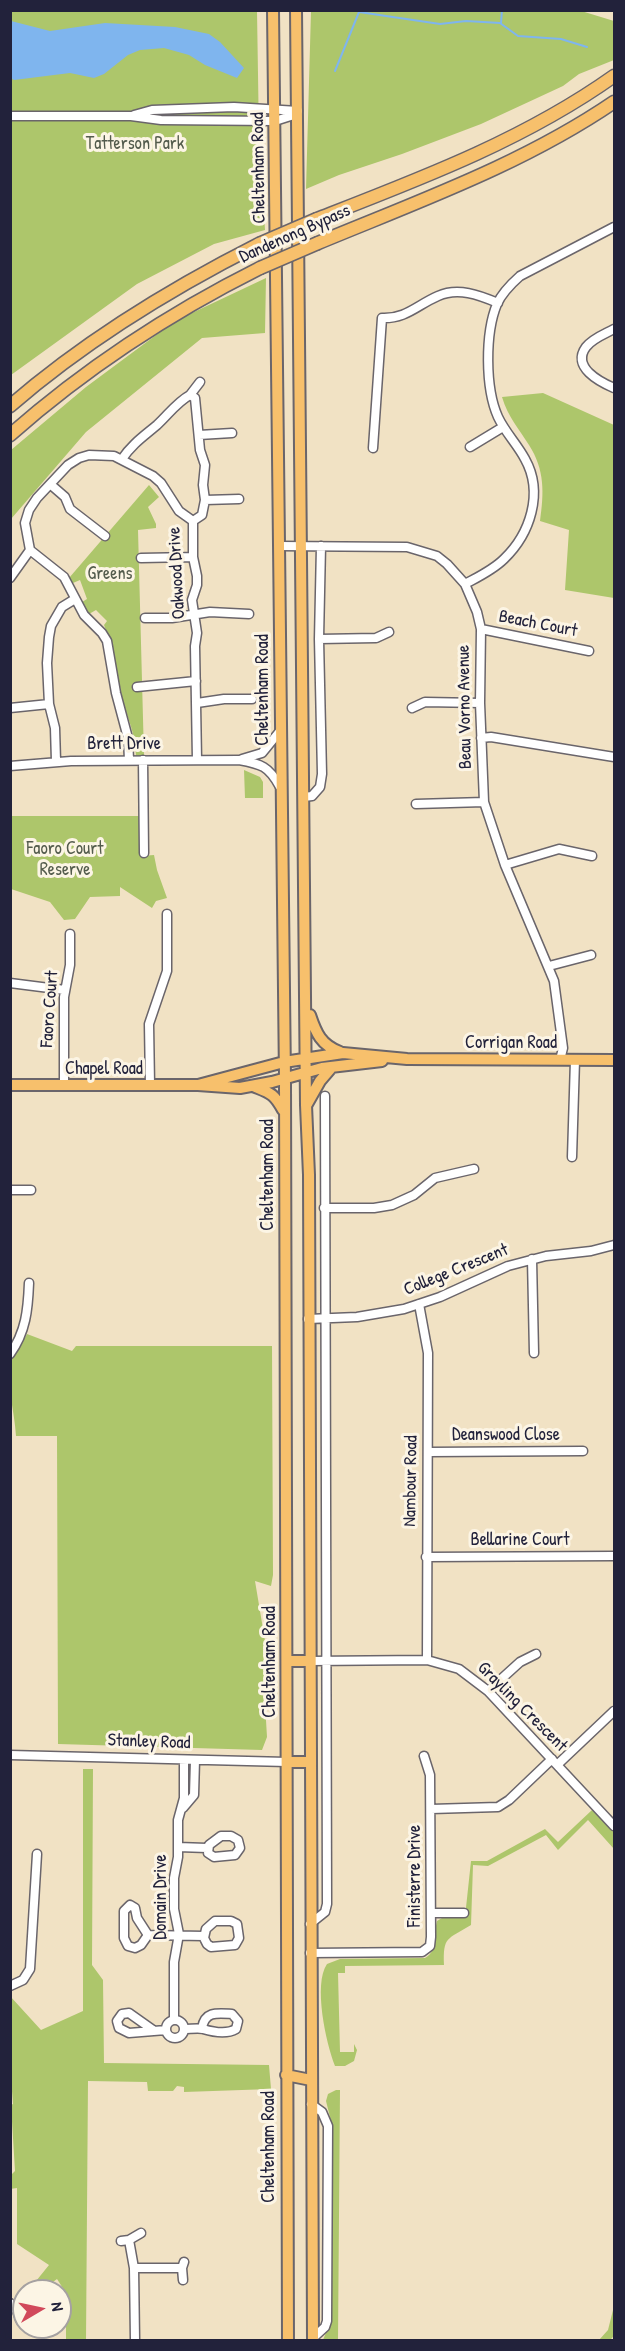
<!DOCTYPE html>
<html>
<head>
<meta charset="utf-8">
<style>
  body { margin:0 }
  #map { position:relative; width:625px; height:2351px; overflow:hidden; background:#f1e2c4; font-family:"Patrick Hand",sans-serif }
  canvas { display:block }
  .frame { position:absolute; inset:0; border:12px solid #22223b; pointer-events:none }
  .north { position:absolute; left:12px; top:2279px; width:60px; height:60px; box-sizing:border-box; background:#fcf5e5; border:2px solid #a5a1a1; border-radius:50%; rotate:81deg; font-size:16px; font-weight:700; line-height:24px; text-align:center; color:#22223b }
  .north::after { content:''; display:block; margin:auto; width:21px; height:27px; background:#d1495b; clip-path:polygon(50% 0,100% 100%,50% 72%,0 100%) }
</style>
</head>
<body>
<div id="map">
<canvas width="625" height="2351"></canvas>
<div class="frame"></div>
<div class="north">N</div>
</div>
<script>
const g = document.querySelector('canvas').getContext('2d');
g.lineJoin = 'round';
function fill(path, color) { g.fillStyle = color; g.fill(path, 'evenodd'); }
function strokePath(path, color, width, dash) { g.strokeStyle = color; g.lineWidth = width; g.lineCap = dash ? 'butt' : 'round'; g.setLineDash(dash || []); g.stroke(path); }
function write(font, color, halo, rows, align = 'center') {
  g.font = font + ' "Patrick Hand",sans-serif'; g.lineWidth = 6; g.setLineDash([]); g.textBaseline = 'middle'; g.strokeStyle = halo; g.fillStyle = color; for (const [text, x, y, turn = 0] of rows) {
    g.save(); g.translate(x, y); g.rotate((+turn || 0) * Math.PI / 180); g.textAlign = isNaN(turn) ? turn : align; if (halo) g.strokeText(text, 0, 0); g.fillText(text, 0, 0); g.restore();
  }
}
const green = new Path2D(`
  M578 10 614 21V60L579 74 563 86 481 124 402 154 339 175 306 189 311 11Z
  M11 11H257L259 138 265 230 214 244 137 284 11 375Z
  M266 278 265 333 202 338 86 432 11 519V450L86 387 175 321Z
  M543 393 614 425V598L565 590 569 530 540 521C544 493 545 470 529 445 519 429 508 417 502 397Z
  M149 485 159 497 148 507 156 524V528L138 530 144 756H136C135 732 129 723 123 701 117 675 115 650 104 625L107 621 96 610 89 614 82 602 87 599 80 580 73 583 69 578Z
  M244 770 260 777 263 782V798H245Z
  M11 816H139L141 856 154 855 157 870 167 898 156 901 152 908 120 887V896L90 897 75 919 64 920 50 902 11 889Z
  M27 1334 72 1351 76 1346H272L273 1575 271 1586 255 1581 266 1647 264 1687 267 1737 262 1750 58 1744 57 1436H16C15 1413 6 1384 10 1363 12 1354 23 1342 27 1334Z
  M83 1769H93L92 1965 103 1980 104 2063 269 2065 271 2089 184 2092V2087L177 2086 173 2091H148L147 2082 88 2081 86 2340H66V2293L57 2279 41 2291H28L49 2265 17 2244V2188L10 2189 11 2175 15 2171 11 2105 13 2104 10 2066V1996L41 2030 83 2011Z
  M592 1810 614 1832V1849L588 1820 558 1850 546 1835 488 1866 473 1865 471 1925C447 1940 443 1936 444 1965L345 1966V1973H338L340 2052H354V2044L357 2050 354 2061 345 2066H335C326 2043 313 1984 327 1964L340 1959 425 1958C439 1950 433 1935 437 1921L442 1918 465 1917 471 1861H487L545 1829 558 1842Z
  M336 2090H340L338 2340H323L331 2320 332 2125 326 2101 328 2094Z
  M614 2306 613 2337 610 2340H599L608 2330Z`);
const water = new Path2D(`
  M11 21 50 31 105 23 175 27 209 34 220 42 244 68 237 78 205 65 189 55 164 48 140 50 128 55 104 74 94 78 70 73 14 80 11 78Z`);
const stream = new Path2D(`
  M501 23 502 10
  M335 71 359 12 440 24 466 21 500 23 518 36 561 39 587 47`);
const minor = new Path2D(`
  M134 115 152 110 234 107 298 111
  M10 116H131L161 120 275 121 297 114
  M614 329C605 334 593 338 586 347 571 367 600 382 614 388
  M190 395 200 382
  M199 435 232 433
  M470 447 503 427
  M373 448 382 318C406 319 417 305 438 296 458 287 479 295 498 303
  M122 459C132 444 144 436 157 425 168 415 177 402 190 395L195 398 200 450 205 465 203 485 205 500 202 515 193 521
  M50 484 65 497 70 509 105 536
  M205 500 239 499
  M279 546 407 547 437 556 447 564 465 584 477 612 481 629 480 703 484 802 505 865 554 981 563 1048 560 1060
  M141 558 193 557
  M10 578 30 550
  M465 584C478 577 493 570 504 559 530 534 544 493 525 459 517 444 505 432 498 417 485 388 485 333 497 304 502 293 511 284 520 276L614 227
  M145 618H172L210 612 249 614
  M481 629 589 651
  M319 639 376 638 389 632
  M137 687 196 681
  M197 703 224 699H252
  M10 708 49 704
  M412 708 425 702 480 703
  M481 738 491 737 614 757
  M242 759 262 753 280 731
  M129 760 128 738 116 693 107 641 102 633 84 615 64 577 30 550 25 523 29 510 37 498 68 465 79 458 89 455 114 456 153 476 161 483 179 511 193 521V557L197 576V585L192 600 197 633 195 646 197 760
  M143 760 144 853
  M56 761 55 728 49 704 47 663 49 637 51 626 62 607 75 599
  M10 766 71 761 239 760C261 764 269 766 280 787
  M304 797 312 796 320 787 322 774 319 639 321 546
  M416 804 484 802
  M505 865 559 849 592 856
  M549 966 591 955
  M10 983 65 990
  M64 1085V997L70 965V934
  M150 1085 149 1024 167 971V914
  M572 1157 575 1060
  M10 1190H31
  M324 1208H374L392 1205 414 1195 435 1178 474 1169
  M532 1259 534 1353
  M419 1304 428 1353 427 1660
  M308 1319 357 1317 404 1309 440 1297 508 1266 546 1256 591 1251 614 1245
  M10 1354C26 1332 28 1309 29 1283
  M429 1452 583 1451
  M426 1557 614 1556
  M309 1661 427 1660 459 1669 488 1691 614 1826
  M488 1691 520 1662 536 1654
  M10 1755 287 1762
  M557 1765 614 1711
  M183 1808 194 1795 195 1760
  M431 1809 498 1807 509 1800 552 1759
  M221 1836H231L238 1840 240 1848 235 1855 214 1857 208 1853 209 1845Z
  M178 1847 207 1848
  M130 1905 135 1908 137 1918 148 1935 141 1945 135 1948 128 1946 124 1938V1911Z
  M431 1913H464
  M215 1921H231L237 1924 239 1938 235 1945 211 1947 207 1944 204 1938 206 1929Z
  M310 1924 325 1912 327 1904 325 1096
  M148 1935 204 1936
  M310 1953 422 1952 430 1946 431 1937 430 1775 424 1756
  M10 1986 23 1980 30 1969 37 1854
  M174 2020V1962L179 1934 174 1909V1878L178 1857V1820L184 1798V1760
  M166 2029a9 9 0 1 1 18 0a9 9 0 1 1-18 0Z
  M184 2029C190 2029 199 2028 203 2029 213 2032 226 2035 236 2029L238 2021 232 2014C217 2013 205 2011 202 2028
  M153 2030 129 2013 122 2014 117 2021 119 2028 129 2033 166 2030
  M311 2104 322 2112 328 2126 327 2321 325 2327 313 2338
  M129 2240 134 2268 135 2340
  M121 2241 129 2240 141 2233
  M134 2268H182
  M183 2280 182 2268 184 2262
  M10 2303 17 2311 21 2321`);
const major = new Path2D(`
  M273 10 285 1079 288 2340
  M296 10 306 1105 309 1175 313 2340
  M310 1015C316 1033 321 1045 340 1052
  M10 1085H198L240 1088 272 1082 322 1068 382 1061
  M198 1085 284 1062 343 1053 407 1059 614 1060
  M253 1086C270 1093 274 1093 283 1110
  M307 1104 320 1081 332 1067
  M287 1661H309
  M287 1762H310
  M286 2075 311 2080`);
const highway = new Path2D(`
  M317 219C420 179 524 140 614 76
  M318 243C419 201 523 164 614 102
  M10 406C86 340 170 289 259 244
  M10 435C86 368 170 313 260 268`);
const highwayBridge = new Path2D(`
  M259 244 317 219
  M260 268 318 243`);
const parkNames = [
  ["Tatterson Park",135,144],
  ["Greens",110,574],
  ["Faoro Court",65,849],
  ["Reserve",65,870]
];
const streetNames = [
  ["Cheltenham Road",259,168,-91],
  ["Dandenong Bypass",295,234,-24],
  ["Oakwood Drive",177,573,-93],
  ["Beach Court",538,624,11],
  ["Cheltenham Road",263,690,-90],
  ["Beau Vorno Avenue",465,707,-91],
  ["Brett Drive",124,744],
  ["Faoro Court",50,1009,-86],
  ["Corrigan Road",511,1043],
  ["Chapel Road",104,1069],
  ["Cheltenham Road",268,1175,-90],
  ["College Crescent",456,1270,-22],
  ["Deanswood Close",506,1435],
  ["Nambour Road",411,1481,-89],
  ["Bellarine Court",520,1540],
  ["Cheltenham Road",270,1662,-90],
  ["Grayling Crescent",522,1707,45],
  ["Stanley Road",149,1742,2],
  ["Finisterre Drive",415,1876,-90],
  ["Domain Drive",161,1897,-90],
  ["Cheltenham Road",269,2147,-90]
];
fill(green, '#adc66b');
fill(water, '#7fb5ee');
strokePath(stream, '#7fb5ee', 2);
strokePath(minor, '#6a656b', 11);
strokePath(major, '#6a656b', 14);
strokePath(highway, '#6a656b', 15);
strokePath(minor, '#fff', 8);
strokePath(major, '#f7c06c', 10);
strokePath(highway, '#f7c06c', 12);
strokePath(highwayBridge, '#6a656b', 15, []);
strokePath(highwayBridge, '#f7c06c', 12);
write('18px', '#535b4c', '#fcf5e5', parkNames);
write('18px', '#22223b', '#fcf5e5', streetNames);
</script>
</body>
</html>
